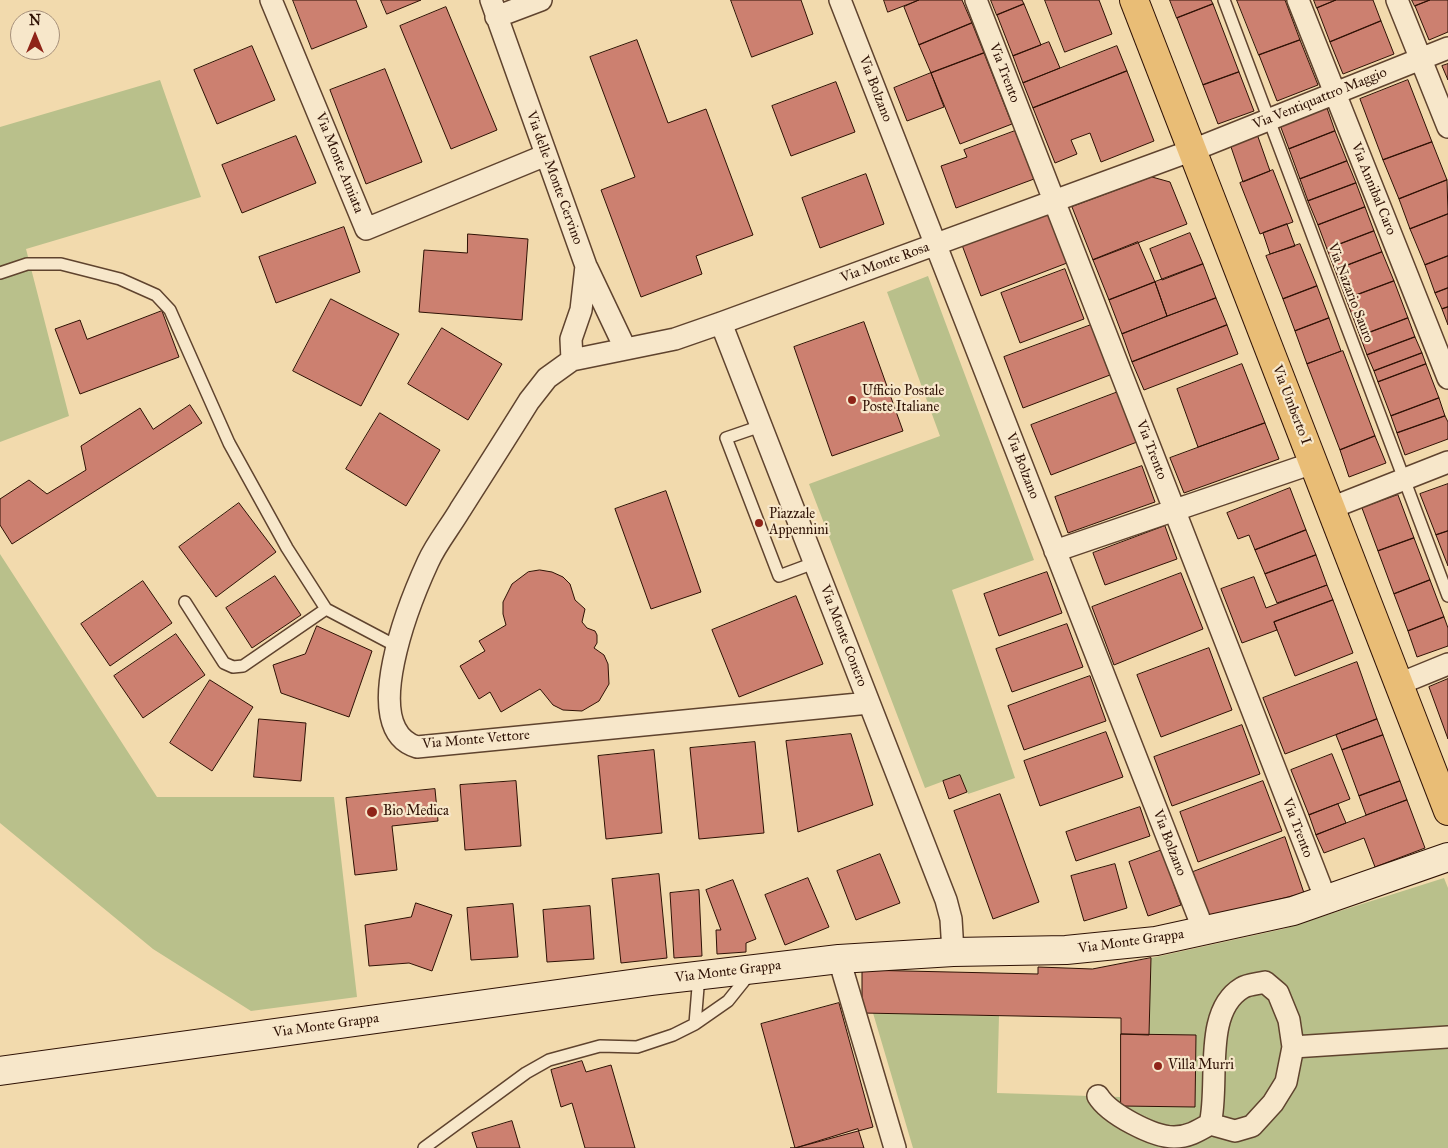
<!DOCTYPE html>
<html>
<head>
<meta charset="utf-8">
<style>
  body { margin:0 }
  #map { position:relative; width:1448px; height:1148px; overflow:hidden; background:#f2daad; font-family:"IM FELL Great Primer",serif }
  canvas { display:block }
  .north { position:absolute; left:10px; top:10px; width:50px; height:50px; box-sizing:border-box; background:#f7e7ca; border:1px solid #a7917b; border-radius:50%; rotate:0deg; font-size:14px; font-weight:700; line-height:20px; text-align:center; color:#2e1104 }
  .north::after { content:''; display:block; margin:auto; width:18px; height:22px; background:#8f2418; clip-path:polygon(50% 0,100% 100%,50% 72%,0 100%) }
</style>
</head>
<body>
<div id="map">
<canvas width="1448" height="1148"></canvas>
<div class="north">N</div>
</div>
<script>
const g = document.querySelector('canvas').getContext('2d');
g.lineJoin = 'round';
function fill(path, color) { g.fillStyle = color; g.fill(path, 'evenodd'); }
function strokePath(path, color, width, dash) { g.strokeStyle = color; g.lineWidth = width; g.lineCap = dash ? 'butt' : 'round'; g.setLineDash(dash || []); g.stroke(path); }
function write(font, color, halo, rows, align = 'center') {
  g.font = font + ' "IM FELL Great Primer",serif'; g.lineWidth = 4.5; g.setLineDash([]); g.textBaseline = 'middle'; g.strokeStyle = halo; g.fillStyle = color; for (const [text, x, y, turn = 0] of rows) {
    g.save(); g.translate(x, y); g.rotate((+turn || 0) * Math.PI / 180); g.textAlign = isNaN(turn) ? turn : align; if (halo) g.strokeText(text, 0, 0); g.fillText(text, 0, 0); g.restore();
  }
}
const green = new Path2D(`
  M160 80 201 197 26 249 69 416 0 442V127Z
  M928 276 1034 560 952 590 1015 778 968 794 960 775 925 788 809 484 940 436 887 292Z
  M0 554 157 797H334L357 997 251 1011 153 949 0 823Z
  M1444 878 1448 888V1148H913L873 1013 999 1016 997 1093 1120 1097 1121 1106 1195 1107 1196 1035H1149L1151 958 1283 929Z`);
const building = new Path2D(`
  M293 0H356L367 27 312 49Z
  M381 0H421L387 14Z
  M731 0H801L813 34 752 57Z
  M884 0H919L888 12Z
  M919 0H962L972 23 919 45 904 7Z
  M991 0H1022L1024 4 997 15Z
  M1045 0H1099L1112 34 1065 52Z
  M1170 0H1211L1213 4 1177 18Z
  M1237 0H1285L1300 40 1259 55Z
  M1314 0H1336L1317 8Z
  M1336 0H1373L1381 21 1330 42 1317 8Z
  M1412 0H1430L1415 6Z
  M1430 0H1448V32L1429 40 1415 6Z
  M1024 4 1041 45 1013 56 997 15Z
  M1213 4 1239 72 1203 85 1177 18Z
  M446 7 497 130 451 149 400 26Z
  M1381 21 1394 54 1343 74 1330 42Z
  M972 23 984 53 931 73 919 45Z
  M637 40 668 123 706 109 753 235 696 256 702 274 641 297 601 190 635 177 590 57Z
  M1300 40 1318 85 1277 101 1259 55Z
  M1049 42 1060 68 1023 83 1013 56Z
  M252 46 275 100 217 124 194 70Z
  M1117 46 1127 71 1033 108 1023 83Z
  M984 53 1012 124 960 144 931 73Z
  M1448 64V80L1442 66Z
  M385 69 422 162 366 184 330 90Z
  M1127 71 1154 141 1101 162 1090 133 1071 140 1077 154 1055 163 1033 108Z
  M1239 72 1254 111 1218 124 1203 85Z
  M931 73 944 107 907 121 894 88Z
  M1408 80 1432 142 1383 160 1360 99Z
  M836 82 855 132 791 156 772 106Z
  M1327 108 1335 131 1289 149 1280 125Z
  M1015 131 1034 179 956 208 941 166 967 157 964 150Z
  M1335 131 1347 161 1300 179 1289 149Z
  M1257 134 1270 171 1243 182 1230 144Z
  M296 136 316 183 242 213 222 165Z
  M1432 142 1447 180 1399 199 1383 160Z
  M1347 161 1356 183 1308 201 1300 179Z
  M1273 170 1293 222 1260 234 1240 183Z
  M866 174 884 224 820 248 802 198Z
  M1152 177 1170 182 1187 224 1093 260 1072 207Z
  M1447 180 1448 214 1410 229 1399 199Z
  M1356 183 1365 207 1318 225 1308 201Z
  M1365 207 1374 231 1327 249 1318 225Z
  M1049 213 1067 263 981 296 962 245Z
  M1448 214V256L1425 265 1410 229Z
  M1287 224 1295 246 1270 254 1263 233Z
  M344 227 360 272 276 303 259 257Z
  M1374 231 1382 252 1335 270 1327 249Z
  M1190 233 1203 264 1162 280 1150 249Z
  M468 234 528 239 522 320 419 312 424 250 467 253Z
  M1138 242 1155 282 1109 300 1093 260Z
  M1300 244 1317 286 1283 299 1266 256Z
  M1382 252 1394 281 1346 299 1335 270Z
  M1448 256V288L1435 293 1425 265Z
  M1203 264 1216 298 1167 316 1155 282Z
  M1065 269 1084 319 1020 343 1001 293Z
  M1394 281 1408 318 1360 336 1346 299Z
  M1155 282 1167 316 1122 334 1109 300Z
  M1317 286 1329 318 1295 331 1283 299Z
  M1448 288V307L1442 309 1435 293Z
  M1216 298 1227 325 1132 362 1122 334Z
  M331 299 399 334 361 406 293 371Z
  M1448 307V325L1442 309Z
  M162 311 179 357 80 394 55 329 80 320 87 339Z
  M1329 318 1341 351 1307 364 1295 331Z
  M1408 318 1415 337 1367 355 1360 336Z
  M864 322 903 431 832 456 794 347Z
  M1091 325 1110 375 1023 408 1004 357Z
  M1227 325 1238 354 1144 390 1132 362Z
  M442 328 502 364 468 420 408 384Z
  M1415 337 1422 353 1374 371 1367 355Z
  M1343 351 1375 436 1340 450 1307 364Z
  M1422 353 1426 364 1378 382 1374 371Z
  M1242 364 1265 423 1198 447 1177 389Z
  M1426 364 1439 398 1391 416 1378 382Z
  M1118 392 1137 442 1051 475 1031 425Z
  M1439 398 1445 416 1397 433 1391 416Z
  M190 405 202 423 12 544 0 525V499L29 480 47 494 86 470 81 446 140 408 153 429Z
  M380 413 440 450 406 506 346 469Z
  M1445 416 1448 422V439L1405 455 1397 433Z
  M1265 423 1279 459 1184 493 1170 458Z
  M1375 436 1386 463 1349 477 1340 450Z
  M1142 466 1155 502 1068 533 1055 497Z
  M1448 484V531L1436 535 1420 494Z
  M1290 488 1306 530 1255 550 1249 535 1238 539 1227 513Z
  M666 491 701 592 651 609 615 509Z
  M1398 495 1414 538 1378 551 1362 508Z
  M239 503 276 552 216 597 179 547Z
  M1165 526 1177 559 1105 585 1093 553Z
  M1306 530 1316 555 1265 574 1255 550Z
  M1448 531V566L1436 535Z
  M1414 538 1430 580 1394 594 1378 551Z
  M1316 555 1327 585 1277 603 1265 574Z
  M540 570 552 572 563 577 570 584 575 600 585 609 582 622 587 628 595 631 597 635V643L594 648 604 655 608 664 609 684 599 701 582 711 563 710 553 705 540 689 501 712 490 692 479 699 460 666 485 651 479 641 506 625 503 614V602L512 584 528 572Z
  M1047 572 1062 613 999 636 984 594Z
  M1181 573 1203 629 1114 665 1092 607Z
  M275 576 301 615 252 648 226 608Z
  M1254 577 1266 608 1327 585 1333 600 1274 622 1277 630 1242 643 1221 589Z
  M1430 580 1444 617 1408 631 1394 594Z
  M143 581 172 623 110 666 81 624Z
  M796 596 823 664 739 697 712 630Z
  M1333 600 1353 653 1295 676 1274 622Z
  M1444 617 1448 628V646L1417 657 1408 631Z
  M1067 624 1083 667 1012 692 996 649Z
  M317 626 372 651 349 717 281 693 273 665 305 654Z
  M176 634 205 675 143 718 114 676Z
  M1209 648 1232 710 1161 737 1137 675Z
  M1357 662 1377 719 1285 754 1263 698Z
  M1090 676 1106 721 1024 750 1008 706Z
  M1448 679V739L1429 687Z
  M210 680 253 707 212 771 170 743Z
  M259 719 306 723 301 781 254 777Z
  M1377 719 1383 735 1342 750 1336 735Z
  M1242 725 1260 774 1172 806 1154 757Z
  M1106 732 1123 777 1040 806 1024 761Z
  M851 734 873 805 798 832 786 741Z
  M1383 735 1400 781 1359 796 1342 750Z
  M755 742 764 833 699 839 690 748Z
  M654 750 662 833 606 839 598 756Z
  M1332 754 1350 799 1309 815 1291 770Z
  M960 775 967 792 949 799 943 781Z
  M516 781 521 846 465 850 460 785Z
  M1263 781 1282 831 1198 862 1180 812Z
  M1400 781 1407 800 1366 815 1359 796Z
  M435 789 438 821 392 826 397 870 355 875 346 798Z
  M1000 794 1039 902 993 919 954 811Z
  M1407 800 1425 848 1375 867 1364 838 1324 853 1316 835Z
  M1338 804 1346 823 1316 835 1309 815Z
  M1140 807 1150 836 1076 861 1066 832Z
  M1285 837 1304 893 1208 917 1193 872Z
  M1162 850 1181 905 1148 916 1129 862Z
  M880 854 900 903 856 920 837 871Z
  M1115 864 1127 908 1084 921 1071 876Z
  M659 874 667 958 621 963 612 879Z
  M808 878 829 927 785 945 765 895Z
  M733 880 756 939 746 943V952L717 954 716 930H721L706 890Z
  M699 890 702 956 674 958 670 893Z
  M416 903 452 915 432 971 409 963 369 966 365 925 411 917Z
  M513 904 518 957 471 960 467 908Z
  M590 906 594 959 547 962 543 910Z
  M1151 958 1149 1035 1121 1034V1018L862 1013V970L1038 974V967L1092 969Z
  M839 1003 873 1127 795 1148 761 1024Z
  M1121 1034 1196 1035 1195 1107 1121 1106Z
  M582 1061 586 1072 611 1065 635 1148H585L572 1103 561 1107 551 1070Z
  M512 1121 520 1148H477L472 1133Z
  M858 1129 864 1148H790H795Z`);
const lane = new Path2D(`
  M1224 0 1448 596
  M0 273 27 264H61L120 279 156 295 170 310 229 443 287 548 326 609
  M761 426 726 438 779 576 814 563
  M185 602 224 663 233 667 243 666 326 609 398 647
  M699 975 695 1024 728 1001 752 971
  M424 1148 526 1073 549 1060 600 1046 637 1047 673 1035 695 1024`);
const street = new Path2D(`
  M271 0 366 229 546 155
  M491 0 586 266 581 310 571 339 572 360
  M840 0 1204 931
  M976 0 1326 900
  M1298 0 1448 378
  M1397 0 1448 127
  M496 17 541 0
  M587 268 625 348
  M721 323 946 900 951 919 953 952
  M1331 508 1448 462
  M1055 551 1313 463
  M1399 684 1448 664
  M869 703 417 747C357 729 411 599 428 562 436 544 450 527 460 510 483 474 506 438 529 401L547 378 572 360 675 339 721 323 1193 150 1448 48
  M839 959 895 1148
  M1293 1047 1448 1037
  M1098 1096C1109 1114 1153 1137 1174 1137 1188 1137 1198 1131 1210 1124 1220 1085 1202 1012 1242 988 1248 984 1258 984 1265 982L1278 993 1289 1020 1293 1047 1286 1082 1273 1103 1252 1126 1235 1131 1210 1124`);
const secondary = new Path2D(`
  M0 1071 652 981 772 967 839 959 953 952 1066 950 1156 941 1293 911 1448 857`);
const primary = new Path2D(`
  M1134 0 1448 811`);
const markers = [
  [852,400,5,"#8f2418"],
  [759,523,5,"#8f2418"],
  [372,812,6,"#8f2418"],
  [1158,1066,5,"#8f2418"]
];
const streetNames = [
  ["Via Trento",1004,73,69],
  ["Via Bolzano",875,89,69],
  ["Via Ventiquattro Maggio",1320,99,-22],
  ["Via Monte Amiata",339,163,68],
  ["Via delle Monte Cervino",554,178,70],
  ["Via Annibal Caro",1373,189,68],
  ["Via Monte Rosa",885,263,-20],
  ["Via Nazario Sauro",1350,293,69],
  ["Via Umberto I",1291,405,69],
  ["Via Trento",1151,450,69],
  ["Via Bolzano",1022,466,69],
  ["Via Monte Conero",843,636,69],
  ["Via Monte Vettore",476,740,-5],
  ["Via Trento",1297,828,69],
  ["Via Bolzano",1169,843,69],
  ["Via Monte Grappa",1131,942,-8],
  ["Via Monte Grappa",728,972,-7],
  ["Via Monte Grappa",326,1026,-8]
];
const poiNames = [
  ["Ufficio Postale",862,392],
  ["Poste Italiane",862,408],
  ["Piazzale",769,515],
  ["Appennini",769,531],
  ["Bio Medica",383,812],
  ["Villa Murri",1168,1066]
];
fill(green, '#b9c08b');
fill(building, '#cc8070');
strokePath(building, '#2e1104', 1);
strokePath(lane, '#5f432e', 14);
strokePath(street, '#5f432e', 24);
strokePath(secondary, '#2e1104', 30);
strokePath(primary, '#2e1104', 30);
strokePath(lane, '#f7e7ca', 11);
strokePath(street, '#f7e7ca', 21);
strokePath(secondary, '#f7e7ca', 28);
strokePath(primary, '#e9bd76', 28);
for (const [x, y, r, color] of markers) { const dot = new Path2D(); dot.arc(x, y, r, 0, 2 * Math.PI); g.fillStyle = color; g.fill(dot); strokePath(dot, '#f7e7ca', 2); }
write('14px', '#2e1104', '#f7e7ca', streetNames);
write('14px', '#2e1104', '#f7e7ca', poiNames, 'left');
</script>
</body>
</html>
